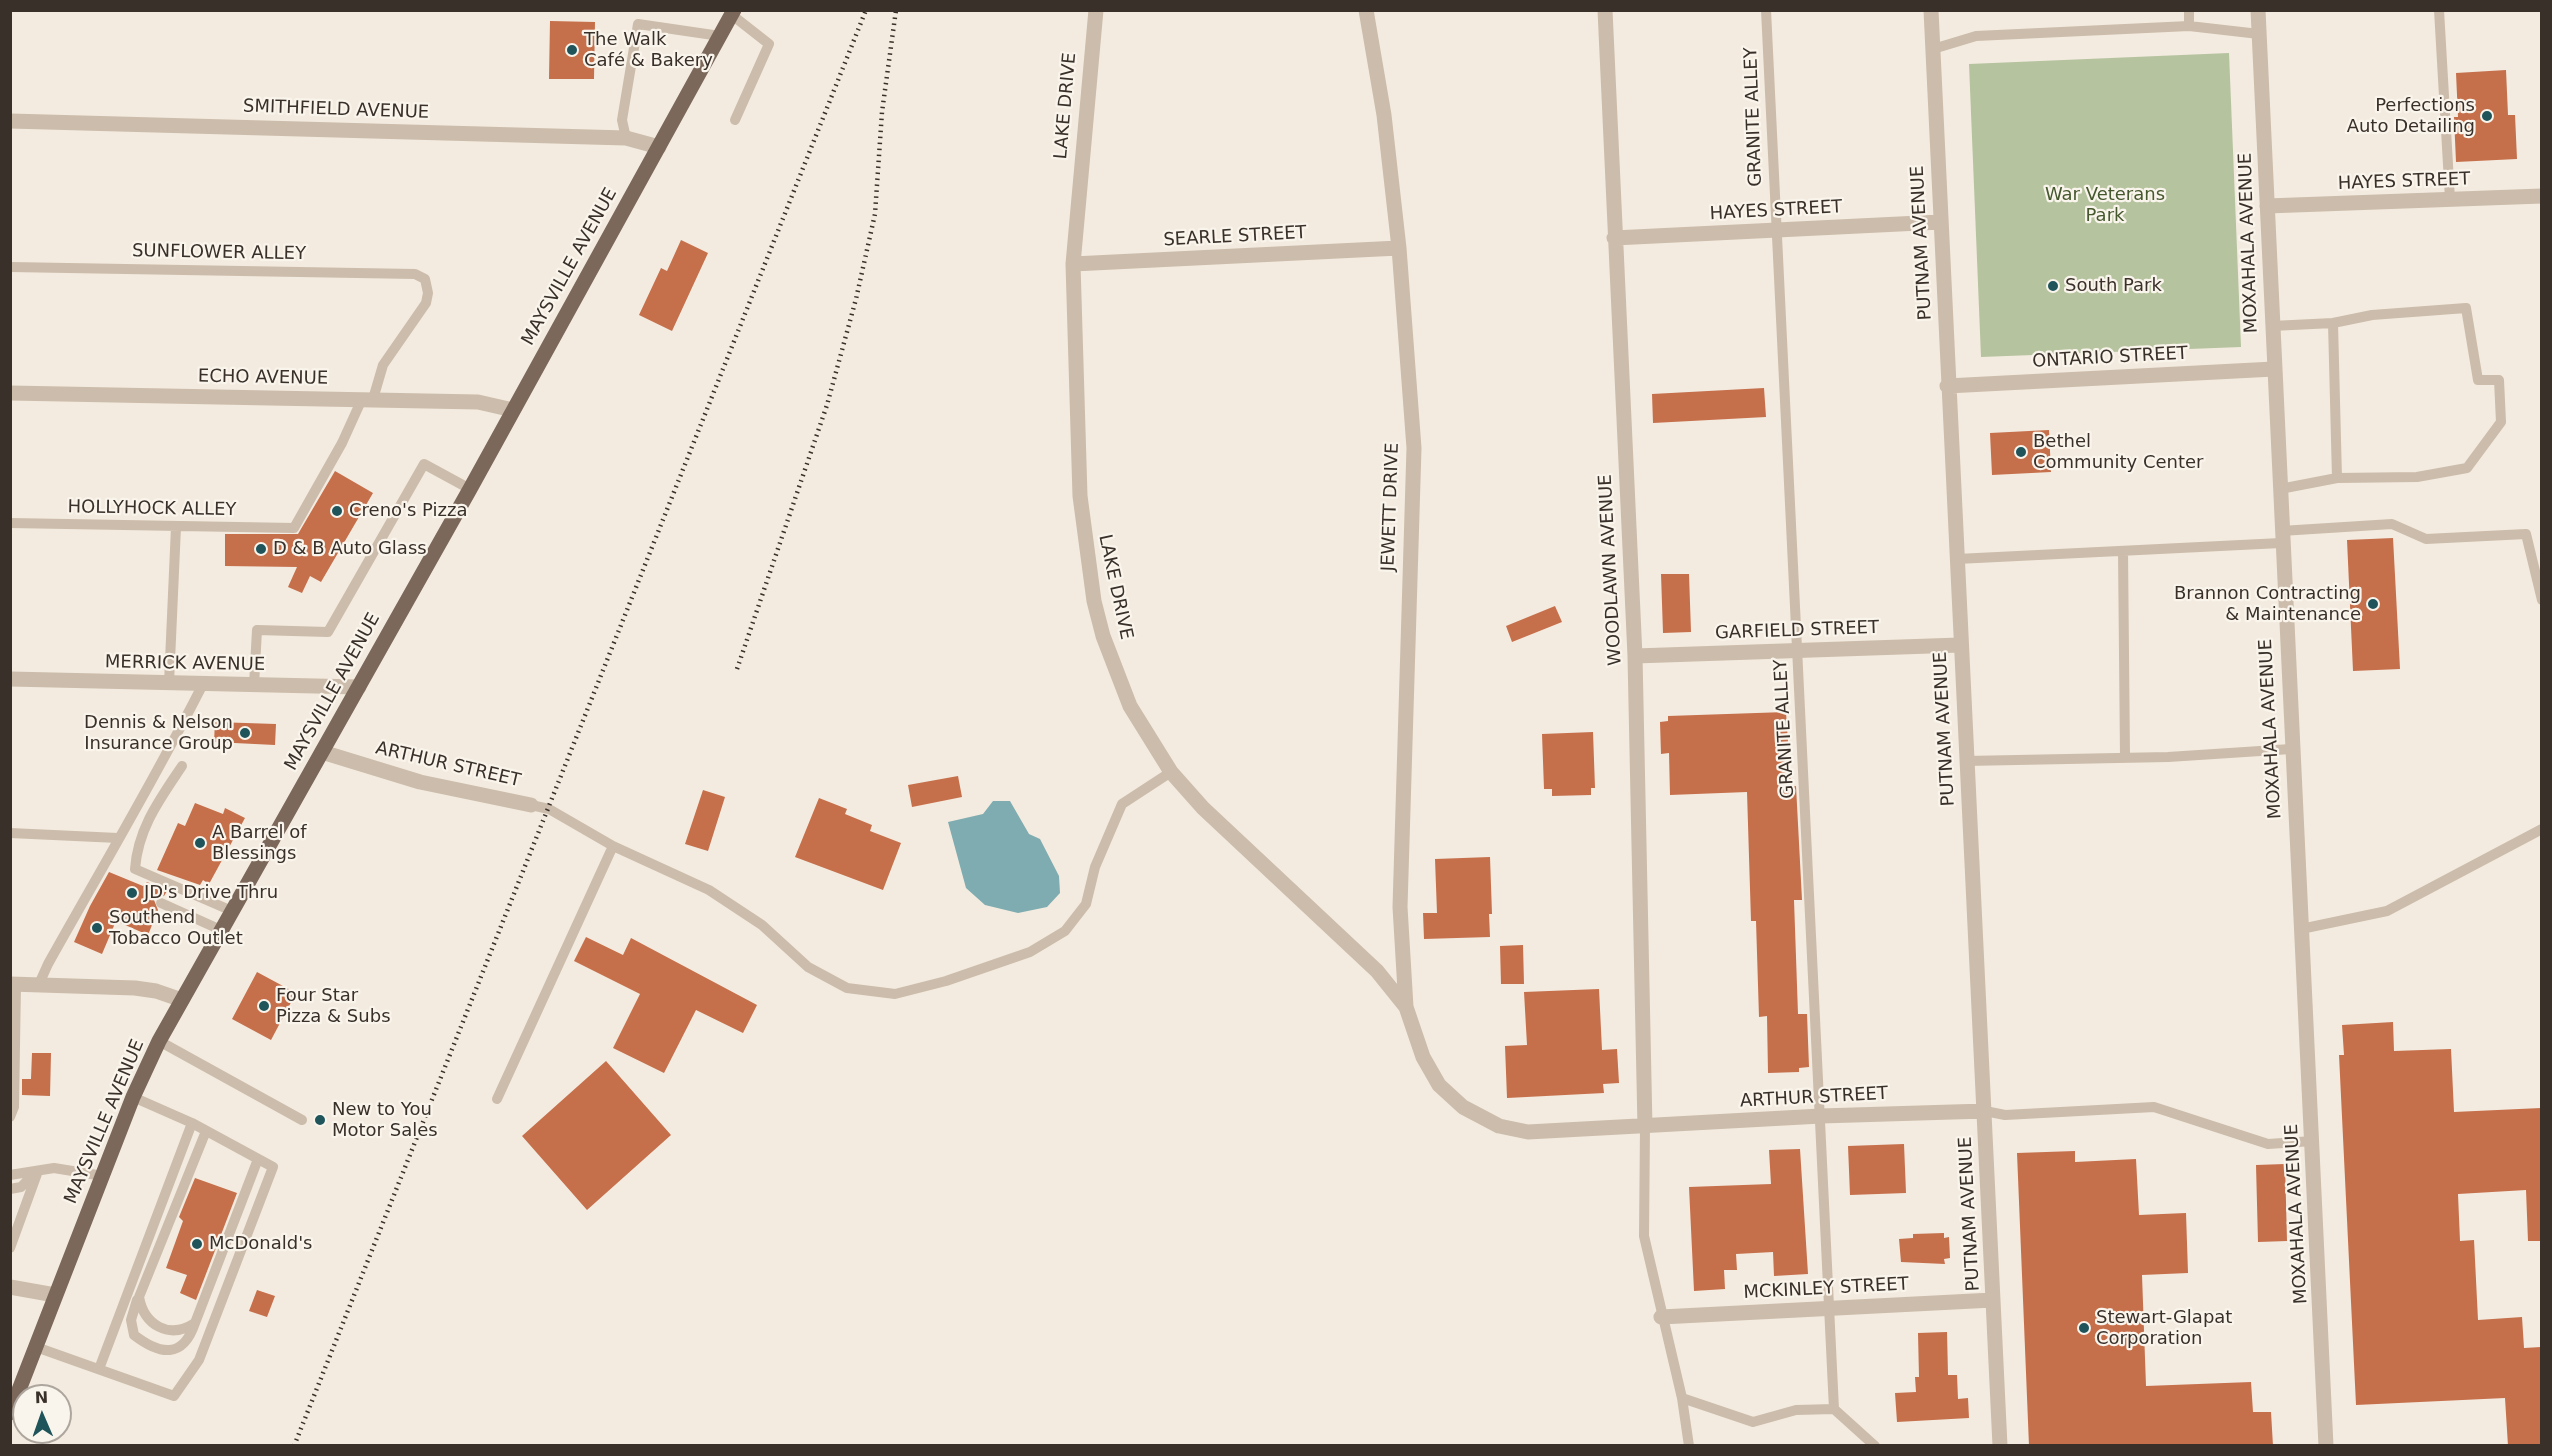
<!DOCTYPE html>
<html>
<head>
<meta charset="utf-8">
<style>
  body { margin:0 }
  #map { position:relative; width:2552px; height:1456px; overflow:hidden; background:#f3ebdf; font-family:"DejaVu Sans",sans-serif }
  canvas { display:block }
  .frame { position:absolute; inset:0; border:12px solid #39302a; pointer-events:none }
  .north { position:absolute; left:12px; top:1384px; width:60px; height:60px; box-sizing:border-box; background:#faf5ec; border:2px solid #ada69e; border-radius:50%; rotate:358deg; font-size:16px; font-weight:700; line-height:24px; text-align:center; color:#39302a }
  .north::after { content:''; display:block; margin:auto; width:21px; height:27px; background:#1f545b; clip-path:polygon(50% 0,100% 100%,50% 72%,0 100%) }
</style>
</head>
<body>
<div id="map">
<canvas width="2552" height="1456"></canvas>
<div class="frame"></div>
<div class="north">N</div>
</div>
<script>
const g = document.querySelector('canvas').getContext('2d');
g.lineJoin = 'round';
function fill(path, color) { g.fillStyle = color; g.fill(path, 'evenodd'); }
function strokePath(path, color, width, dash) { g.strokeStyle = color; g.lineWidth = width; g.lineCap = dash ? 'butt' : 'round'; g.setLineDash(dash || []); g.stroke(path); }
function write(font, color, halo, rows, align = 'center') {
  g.font = font + ' "DejaVu Sans",sans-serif'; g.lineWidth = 4.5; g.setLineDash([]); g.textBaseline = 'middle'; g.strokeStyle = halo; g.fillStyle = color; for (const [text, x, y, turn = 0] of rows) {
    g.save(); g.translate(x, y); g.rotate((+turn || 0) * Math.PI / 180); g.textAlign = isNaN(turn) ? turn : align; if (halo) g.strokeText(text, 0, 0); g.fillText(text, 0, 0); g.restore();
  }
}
const green = new Path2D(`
  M2229 53 2241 347 1981 357 1969 64Z`);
const water = new Path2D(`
  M993 801H1010L1029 834 1040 839 1059 876 1060 893 1047 907 1018 913 985 905 966 888 948 822 983 814Z`);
const building = new Path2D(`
  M550 21 595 22 594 79H549Z
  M2506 70 2508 115H2515L2517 159 2456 162 2454 117H2458L2456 73Z
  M681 240 708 253 672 331 639 315 661 268 667 271Z
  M1764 388 1766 417 1653 423 1652 394Z
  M2049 430 2051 472 1992 475 1990 433Z
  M335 471 373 493 321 582 310 576 302 593 288 587 297 567 225 566V534H298Z
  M2393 538 2400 669 2353 671 2347 540Z
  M1661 574H1689L1691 632 1663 633Z
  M1555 606 1562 622 1512 642 1506 626Z
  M1786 712 1791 787 1796 786 1802 900H1794L1798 1014H1807L1809 1067 1799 1068V1072L1768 1073 1767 1016 1759 1017 1756 921H1751L1747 792 1670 795 1669 753 1661 754 1660 722 1668 721V716Z
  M215 722 276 724 275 745 214 742Z
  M1593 732 1595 788H1591V795L1552 796V789H1544L1542 734Z
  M958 776 962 797 912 807 908 785Z
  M703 790 725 797 708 851 685 844Z
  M819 798 847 809 845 814 872 825 870 831 901 843 883 890 795 857Z
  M195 803 223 814 225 808 245 818 209 884 203 880 200 885 157 870 178 823 185 826Z
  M1490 857 1492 914H1489L1490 937 1424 939 1423 913H1437L1435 859Z
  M109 872 143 886 147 882 167 891 164 896 157 897 154 900 158 910 148 935 116 921 102 954 74 942 90 906Z
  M586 937 623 955 631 938 757 1005 743 1033 696 1010 664 1073 613 1048 640 994 574 961Z
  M1523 945 1524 984H1501L1500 946Z
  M257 972 296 993 271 1040 232 1019Z
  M1599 989 1602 1050 1617 1049 1619 1083 1603 1084 1604 1093 1507 1098 1505 1046 1527 1045 1524 992Z
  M2393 1022 2394 1051 2451 1049 2454 1112 2541 1108V1241H2528L2526 1190 2458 1194 2460 1241 2474 1240 2478 1320 2522 1317 2524 1348 2541 1347V1446H2508L2505 1398 2356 1405 2339 1055H2344L2342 1025Z
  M32 1053H51L50 1096 22 1095V1079H31Z
  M606 1061 671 1135 587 1210 522 1136Z
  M1904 1144 1906 1193 1850 1195 1848 1146Z
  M1800 1149 1808 1274 1774 1276 1773 1252 1736 1254 1737 1270H1724L1725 1289 1694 1291 1689 1187 1771 1184 1769 1150Z
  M2075 1151V1162L2136 1159 2139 1215 2186 1213 2188 1273 2142 1275 2146 1386 2251 1382 2253 1412H2271L2273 1446H2029L2017 1153Z
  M2285 1164 2287 1241 2258 1242 2256 1165Z
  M195 1178 237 1193 196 1300 180 1293 187 1275 166 1268 183 1221 179 1217Z
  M1944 1233V1238L1949 1237 1950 1258 1944 1259 1945 1264 1901 1262 1899 1239 1913 1238V1234Z
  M257 1290 275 1296 267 1317 249 1311Z
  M1947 1332 1948 1375H1957L1958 1399 1968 1398 1969 1418 1897 1422 1895 1393 1916 1392 1915 1377H1919L1918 1333Z`);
const service = new Path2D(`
  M1766 10 1834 1409
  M2189 10V26
  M2439 10 2450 199
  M732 15 769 44 735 120
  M1933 49 1976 36 2189 26 2259 34
  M626 138 622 120 638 24 720 36
  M10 267 415 274 425 279 428 293 426 303 383 365 373 399
  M2333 323 2372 315 2466 308 2478 380H2499L2501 422 2467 468 2417 477 2337 478
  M2272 326 2333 323 2337 478 2280 489
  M10 523 294 528 342 443 362 399
  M2281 531 2392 524 2426 539 2526 534 2542 600
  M2123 551 2125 757
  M1957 559 2281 543
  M169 683 176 527
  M254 685 257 630 328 632 424 464 470 489
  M1966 761 2168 757 2291 749
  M182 766C160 799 138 828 135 869L232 911
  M531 805 549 809 613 846 709 890 762 925 808 967 847 988 895 994 946 981 1030 952 1065 931 1086 904 1095 867 1122 804 1171 772
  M10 833 118 838
  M161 903 221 930
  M2301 929 2387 911 2542 829
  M39 984 48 964C100 871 155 779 203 684
  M159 1041 302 1120
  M497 1099 613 846
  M1985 1111 2005 1115 2154 1107 2268 1144 2313 1141
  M10 1117 14 1107 16 984
  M1645 1127 1644 1236 1682 1398 1689 1446
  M206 1131 139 1297C144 1325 169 1340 195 1323L258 1159
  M10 1175 54 1168 103 1176
  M10 1189 21 1187 35 1173
  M10 1248 38 1171
  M137 1300 131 1320 134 1335C160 1355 183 1359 195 1323
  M36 1347 174 1396 199 1360 273 1167 192 1123 133 1097
  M99 1369 192 1123
  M1682 1398 1753 1422 1796 1410 1834 1409 1875 1446`);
const minor = new Path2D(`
  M1096 10 1073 264 1080 496 1094 601 1103 636 1130 706 1171 772 1203 808 1377 971 1406 1007 1423 1057 1439 1085 1463 1107 1499 1126 1528 1132 1821 1116 1985 1111
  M1366 10 1384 115 1399 248 1414 448 1400 907 1406 1007
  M1605 10 1635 656 1645 1127
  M1931 10 2000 1446
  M10 121 626 138 659 147
  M2267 206 2542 196
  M1614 238 1940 222
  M1073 264 1399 248
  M1947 386 2274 369
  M10 393 478 402 513 410
  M1635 656 1960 645
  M10 679 359 687
  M322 752 420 782 531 805
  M10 984 135 988 156 991 182 1000
  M10 1287 55 1295
  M1661 1317 1993 1300`);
const tertiary = new Path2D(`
  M2258 10 2326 1446`);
const primary = new Path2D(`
  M10 1413 133 1097 159 1041 470 489 734 10`);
const rail = new Path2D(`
  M737 669 827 405 856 299 875 214 882 112 896 10
  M294 1446 866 10`);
const markers = [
  [572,50,6,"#1f545b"],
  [2487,116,6,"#1f545b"],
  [2053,286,6,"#1f545b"],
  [2021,452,6,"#1f545b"],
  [337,511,6,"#1f545b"],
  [261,549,6,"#1f545b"],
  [2373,604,6,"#1f545b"],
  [245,733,6,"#1f545b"],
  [200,843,6,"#1f545b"],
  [132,893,6,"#1f545b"],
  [97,928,6,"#1f545b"],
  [264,1006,6,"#1f545b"],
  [320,1120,6,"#1f545b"],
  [197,1244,6,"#1f545b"],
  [2084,1328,6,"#1f545b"]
];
const poiNames = [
  ["The Walk",584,40],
  ["Café & Bakery",584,61],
  ["Perfections",2475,106,"right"],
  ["Auto Detailing",2475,127,"right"],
  ["South Park",2065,286],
  ["Bethel",2033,442],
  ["Community Center",2033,463],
  ["Creno's Pizza",349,511],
  ["D & B Auto Glass",273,549],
  ["Brannon Contracting",2361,594,"right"],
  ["& Maintenance",2361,615,"right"],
  ["Dennis & Nelson",233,723,"right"],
  ["Insurance Group",233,744,"right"],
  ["A Barrel of",212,833],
  ["Blessings",212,854],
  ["JD's Drive Thru",144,893],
  ["Southend",109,918],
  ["Tobacco Outlet",109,939],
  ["Four Star",276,996],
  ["Pizza & Subs",276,1017],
  ["New to You",332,1110],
  ["Motor Sales",332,1131],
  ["McDonald's",209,1244],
  ["Stewart-Glapat",2096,1318],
  ["Corporation",2096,1339]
];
const streetNames = [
  ["LAKE DRIVE",1066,106,-85],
  ["SMITHFIELD AVENUE",336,110,2],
  ["GRANITE ALLEY",1754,117,-92],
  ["HAYES STREET",2404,182,-2],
  ["HAYES STREET",1776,211,-3],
  ["SEARLE STREET",1235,237,-3],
  ["PUTNAM AVENUE",1922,243,-93],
  ["MOXAHALA AVENUE",2249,243,-92],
  ["SUNFLOWER ALLEY",219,253,1],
  ["MAYSVILLE AVENUE",570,267,-61],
  ["ONTARIO STREET",2110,358,-3],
  ["ECHO AVENUE",263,378,1],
  ["JEWETT DRIVE",1391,507,-88],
  ["HOLLYHOCK ALLEY",152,509,1],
  ["WOODLAWN AVENUE",1611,570,-93],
  ["LAKE DRIVE",1115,587,78],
  ["GARFIELD STREET",1797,631,-2],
  ["MERRICK AVENUE",185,664,1],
  ["MAYSVILLE AVENUE",333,692,-61],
  ["GRANITE ALLEY",1785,729,-93],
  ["PUTNAM AVENUE",1945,729,-93],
  ["MOXAHALA AVENUE",2271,729,-93],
  ["ARTHUR STREET",448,765,13],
  ["ARTHUR STREET",1814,1098,-3],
  ["MAYSVILLE AVENUE",105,1122,-67],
  ["PUTNAM AVENUE",1970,1214,-93],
  ["MOXAHALA AVENUE",2297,1214,-93],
  ["MCKINLEY STREET",1826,1289,-3]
];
const parkNames = [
  ["War Veterans",2105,195],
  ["Park",2105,216]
];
fill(green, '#b5c39f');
fill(water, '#7eacb0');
fill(building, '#c66f4b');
strokePath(service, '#ccbcab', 10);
strokePath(minor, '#ccbcab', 15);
strokePath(tertiary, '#ccbcab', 15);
strokePath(primary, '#7b685b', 15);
strokePath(rail, '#39302a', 4.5, [1.5, 4.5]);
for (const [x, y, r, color] of markers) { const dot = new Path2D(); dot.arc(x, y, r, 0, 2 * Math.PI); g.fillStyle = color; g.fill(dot); strokePath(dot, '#faf5ec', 2); }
write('18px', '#39302a', '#faf5ec', poiNames, 'left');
write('18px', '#39302a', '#faf5ec', streetNames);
write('18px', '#46582e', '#faf5ec', parkNames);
</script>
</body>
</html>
